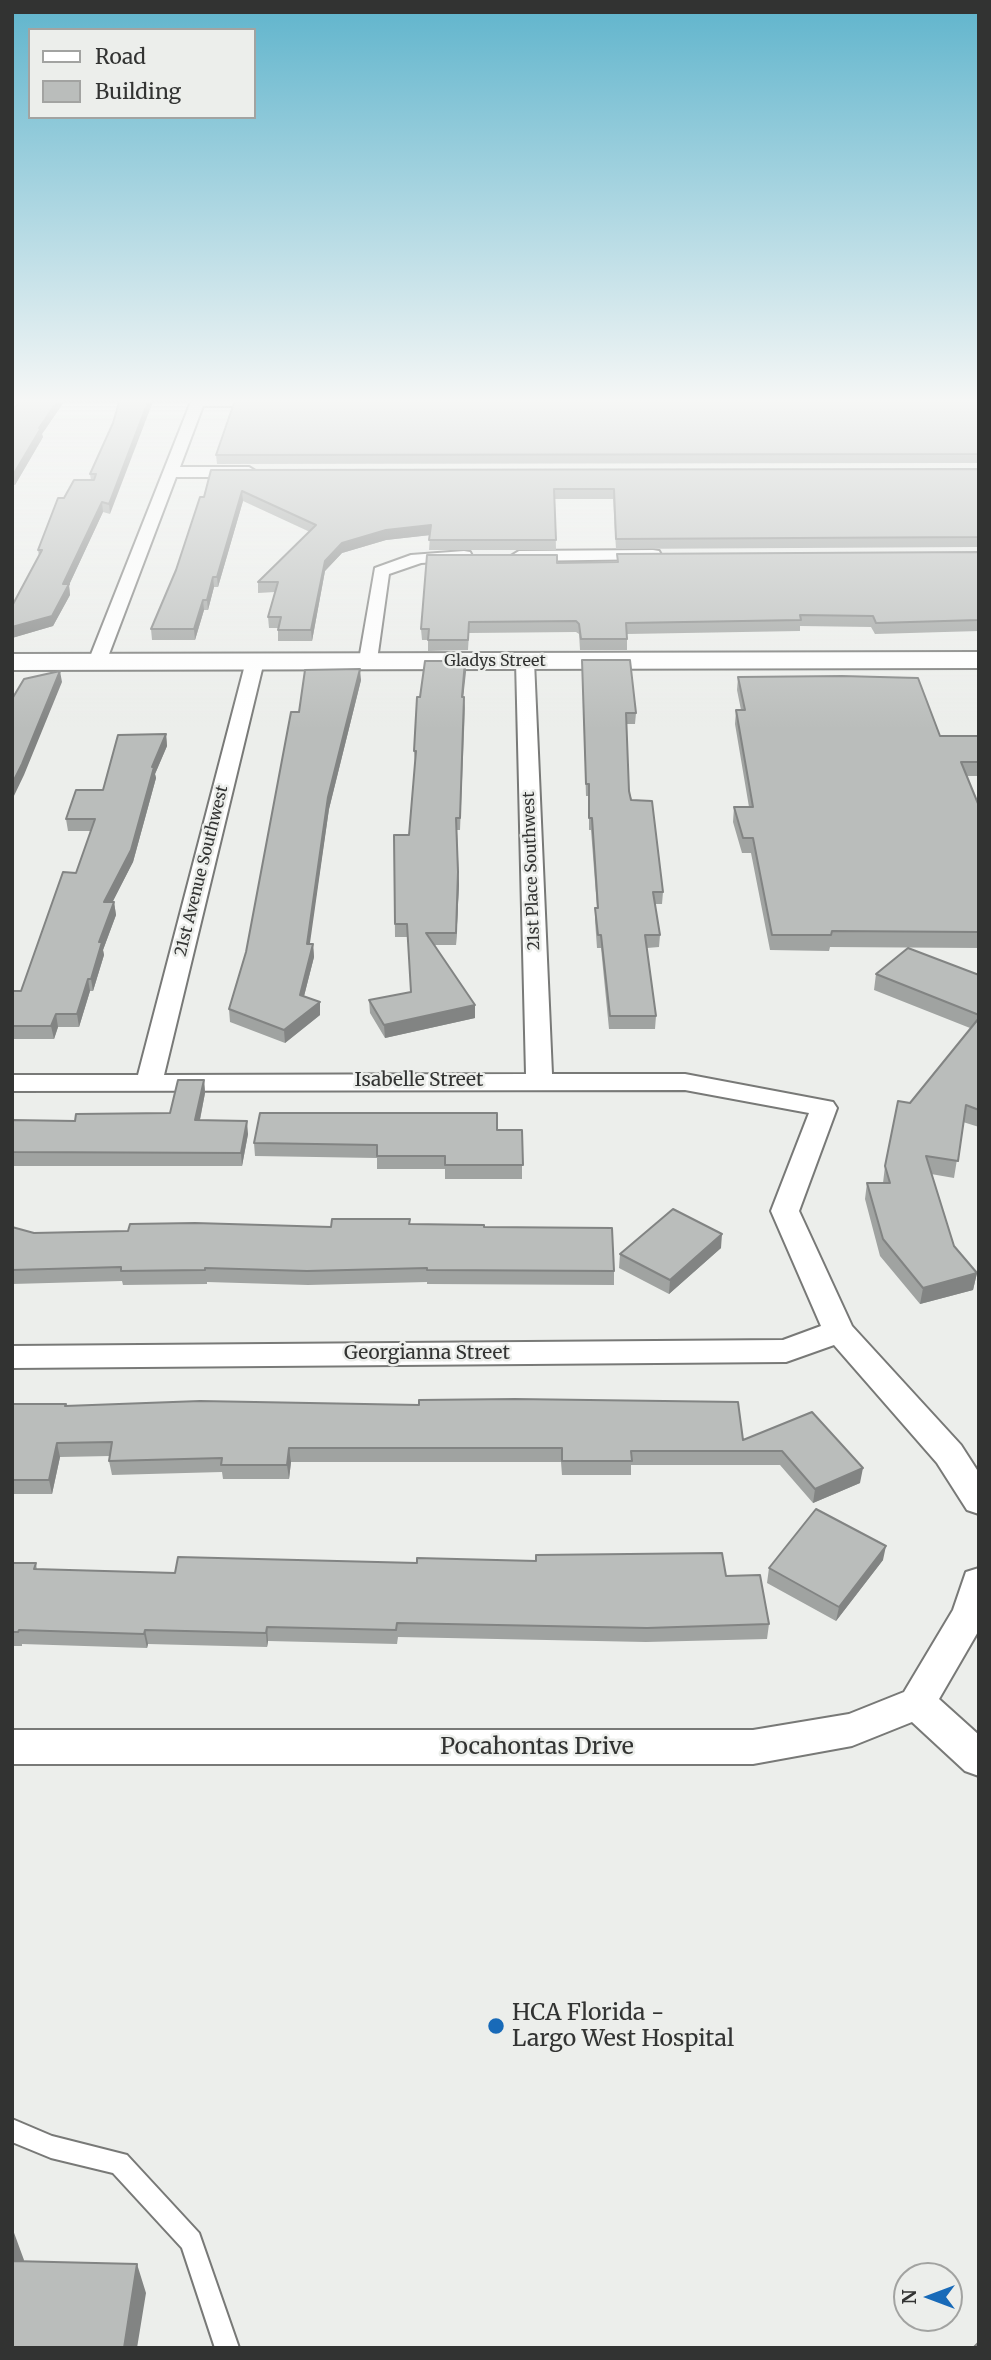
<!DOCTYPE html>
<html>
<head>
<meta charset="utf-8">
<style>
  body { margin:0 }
  #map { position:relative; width:991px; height:2360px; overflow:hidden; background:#eceeeb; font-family:Merriweather,serif }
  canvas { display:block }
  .frame { position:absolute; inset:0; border:14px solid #323332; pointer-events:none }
  .legend { position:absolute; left:28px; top:28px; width:228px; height:91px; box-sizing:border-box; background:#eceeeb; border:2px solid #a2a3a1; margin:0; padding:9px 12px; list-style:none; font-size:21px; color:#323332 }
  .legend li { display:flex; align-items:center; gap:14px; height:35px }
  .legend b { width:35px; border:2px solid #a2a3a1 }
  .north { position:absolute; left:893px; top:2262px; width:70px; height:70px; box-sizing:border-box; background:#eceeeb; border:2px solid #a2a3a1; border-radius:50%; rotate:270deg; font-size:19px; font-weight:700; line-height:28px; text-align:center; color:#323332 }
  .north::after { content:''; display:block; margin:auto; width:24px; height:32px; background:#186ab8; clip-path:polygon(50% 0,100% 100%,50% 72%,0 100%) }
</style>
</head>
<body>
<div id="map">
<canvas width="991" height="2360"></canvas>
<div class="frame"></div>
<ul class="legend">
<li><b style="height:9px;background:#fff"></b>Road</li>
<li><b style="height:19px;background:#babdbb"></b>Building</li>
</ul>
<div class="north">N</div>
</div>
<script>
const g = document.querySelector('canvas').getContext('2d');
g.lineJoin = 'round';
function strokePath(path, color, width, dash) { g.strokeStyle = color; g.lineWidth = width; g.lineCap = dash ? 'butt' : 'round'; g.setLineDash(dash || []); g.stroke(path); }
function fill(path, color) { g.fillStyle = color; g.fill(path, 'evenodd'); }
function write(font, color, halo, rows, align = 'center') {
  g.font = font + ' Merriweather,serif'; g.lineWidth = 5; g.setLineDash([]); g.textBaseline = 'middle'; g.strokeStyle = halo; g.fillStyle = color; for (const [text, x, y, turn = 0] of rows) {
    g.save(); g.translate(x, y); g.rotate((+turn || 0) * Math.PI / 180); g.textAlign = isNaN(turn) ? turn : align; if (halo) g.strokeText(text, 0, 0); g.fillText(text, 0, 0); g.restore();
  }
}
const lane = new Path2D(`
  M12 2119 52 2136 127 2155 199 2233 239 2348H215L182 2248 113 2173 51 2158 12 2142Z`);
const street = new Path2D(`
  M192 399H276L279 402 272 406H203L180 467H249L257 472 249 477H176L106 662 97 668 90 666 88 662Z
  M653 550 659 551 661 555 659 559 519 561 511 556 519 551Z
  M464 551 470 552 472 556 470 560 421 563 389 574 377 660 368 666 361 664 359 660 375 568 411 555Z
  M255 655 264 661 164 1075 526 1074 516 661 525 655 532 657 534 661 552 1074H685L833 1102 837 1108 799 1211 852 1326 961 1445 979 1473V1514L967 1510 937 1463 834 1345 786 1362 12 1368V1346L783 1340 821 1326 771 1211 809 1113 685 1090 12 1091V1075H138L246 661Z
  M979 1568V1630L939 1699 979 1735V1776L965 1771 912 1722 852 1746 753 1764H12V1730H753L849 1714 904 1692 953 1610 966 1572Z`);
const secondary = new Path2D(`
  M979 652V668L12 670V654Z`);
const wall = new Path2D(`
  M22 399H66L42 434 43 437 15 485H12V411Z
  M979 399V463L217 464 216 455Z
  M113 423 110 514 103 512 69 585 70 595 53 626 12 638V606L39 556 38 550 64 498 91 480 90 474Z
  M979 469V547L616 549 613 499H555L556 550H429L430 535 386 540 342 553 325 571 312 641H278V628H269L268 617 275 592 258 593V582L310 532 243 501 218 587H214L208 610H204L195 640H152L151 629 176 570 204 497 211 470Z
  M979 552V631L875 634 871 627 800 626V631L627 634V650H580L579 634 576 632 469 633 468 650 428 651V640H422L421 629 557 563 617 562V554Z
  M582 660 636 713 635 724H626L629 791 663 892 662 904H655L660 935 659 947 647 948 656 1016 655 1029H609L601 948H597L595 920V908H597L591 830H589V796H586Z
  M465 661 463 697H464L465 708 460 830H457L459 884 456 945H435L475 1018 385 1038 370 1013 369 1000 411 992 408 937H395L394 835H409L415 762 414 751 420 697Z
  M738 677 940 736H979V776H967L979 806V948L830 947 829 951 770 950 751 853H742L733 822 734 807H749L735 724 736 710H741L737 690Z
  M361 680 329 809 309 944H313L314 957 304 996 320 1002V1015L285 1043 230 1022 229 1009 246 952 299 712Z
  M166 734 167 746 155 774 156 778 133 862 112 902H114L116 915 103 950 104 955 93 991H90L79 1027H58L54 1039H12V991H21L76 873 91 831H68L66 819 103 790Z
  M876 974 979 975V1127L963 1122 954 1178 931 1174 954 1246 977 1273 973 1290 920 1304 880 1256 865 1199 867 1183H883L885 1166 970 1028 874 990Z
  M204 1080 205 1093 200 1120 248 1134 242 1166H12V1120L75 1121 170 1113Z
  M497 1130H522V1179H445V1169H377V1158L255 1156 254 1143Z
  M410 1224 484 1227 614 1271V1285L427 1284V1282L308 1285 207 1282V1284L123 1285 122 1281 12 1284V1227L34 1233 331 1227Z
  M721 1248 669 1294 619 1268 620 1254Z
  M12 1404H66V1406L743 1440 812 1412 860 1483 813 1503 780 1465H631V1475H562L561 1462H291L289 1479H223L222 1472 112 1475 109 1461 110 1456 60 1457 52 1494H12Z
  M883 1560 836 1621 767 1583 769 1568Z
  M12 1563H36L37 1570 175 1573 726 1576 769 1624 767 1639 646 1642 398 1637 397 1644 268 1641 267 1647 148 1644 147 1648 22 1644V1646H12Z`);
const shadedWall = new Path2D(`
  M59 399H66L42 434 43 437 15 485 13 475 39 428Z
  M149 399H154L110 514 109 504Z
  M242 491 243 501 218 587 217 577Z
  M102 502 103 512 69 585 70 595 53 626 12 638V627L63 584Z
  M431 525V535L386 540 342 553 325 571 312 641 311 630 325 561 342 543 386 530Z
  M213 577 214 587 208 610 207 600Z
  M203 600 204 610 195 640 194 629Z
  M465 661 466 672 462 708V697Z
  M360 669 361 680 329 809 308 957 307 944 328 797Z
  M60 671 62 682 24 775 12 800V784Z
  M166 734 167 746 155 774 156 778 133 862 106 915 104 902 152 767Z
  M458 872 459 884 456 945V933Z
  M114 902 116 915 103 950 104 955 93 991 91 979 99 942Z
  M313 944 314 957 301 1008 300 995Z
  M88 979 90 991 79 1027 77 1014Z
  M320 1002V1015L285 1043 284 1030Z
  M475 1005V1018L385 1038 384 1025Z
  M56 1014 58 1027 54 1039 51 1026Z
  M204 1080 205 1093 197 1134 195 1120Z
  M247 1121 248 1134 242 1166 241 1153Z
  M722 1234 721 1248 669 1294 670 1280Z
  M977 1273 973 1290 920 1304 923 1288Z
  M57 1443 60 1457 52 1494 49 1480Z
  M289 1448 291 1462 289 1479 287 1465Z
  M863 1468 860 1483 813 1503 815 1489Z
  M886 1546 883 1560 836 1621 839 1607Z
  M267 1627 268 1641 267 1647 266 1633Z
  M145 1630 148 1644 147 1648 144 1634Z
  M13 2230 24 2260 18 2290 12 2276Z
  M137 2264 146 2293 137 2348H124Z`);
const building = new Path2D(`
  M22 399H59L39 428H41L13 475H12V411Z
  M120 399H149L109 504 102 502 63 584H69L52 616 12 627V606L42 550H38L58 498H64L74 480H94L96 474H90L113 423Z
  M979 399V454L216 455 235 400Z
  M979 469V537L616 539 614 489H554L556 540H429L431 525 386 530 342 543 325 561 311 630H278L281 617H268L278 582H258L316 525 242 491 217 577H213L207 600H203L194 629H151L176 570 200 497H204L211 470Z
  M979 552V620L876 623 873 616 800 615 801 620 626 623 627 639H581L579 624 576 621 469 622 468 640H428L429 629H421L427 555H557V563L618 562 617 554Z
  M582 660H630L636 713H626L629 791 631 800 652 801 663 892H653L660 935H645L656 1016H610L601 935H598L595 908H598L592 818H589V784H586Z
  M425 661H465L462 697H464L460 818H456L458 872 456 933H426L475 1005 384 1025 369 1000 411 992 407 924H395L394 835H409L416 751H414L417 697H420Z
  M360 669 328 797 307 944H313L300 995 320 1002 284 1030 229 1009 246 952 291 712H299L305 670Z
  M60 671 22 764 12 784V699L24 679Z
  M842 676 918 678 940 736H979V762H961L979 806V932L832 931 831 935H772L753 838H743L734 807H753L736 710H745L738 677Z
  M166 734 152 767H154L131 850 104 902H114L99 942H102L91 979H88L77 1014H56L51 1026H12V991H21L63 872 76 873 95 819H66L76 790H103L118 735Z
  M908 948 979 975V1015L876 974Z
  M979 1018V1110L966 1105 958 1161 926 1156 954 1246 977 1273 923 1288 883 1239 867 1183H890L885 1166 898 1101 910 1103Z
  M178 1080H204L195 1120 247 1121 241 1153 12 1152V1120L75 1121 76 1114 170 1113Z
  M260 1113H497V1130H522L523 1165H445V1156H377V1145L254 1143Z
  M673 1209 722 1234 670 1280 620 1254Z
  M332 1219H410L409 1224 484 1225V1227L612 1228 614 1271 427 1270V1268L307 1271 205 1268V1270L121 1271V1267L12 1270V1227L34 1233 128 1231 130 1224 195 1223 331 1227Z
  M515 1399 738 1402 743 1440 812 1412 863 1468 815 1489 782 1451H631L632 1461H562V1448H289L287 1465H221L222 1458 109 1461 112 1442 57 1443 49 1480H12V1404H66L65 1406 200 1401 419 1405V1400Z
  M816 1509 886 1546 839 1607 769 1568Z
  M722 1553 726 1576 760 1575 769 1624 647 1628 397 1623 396 1630 267 1627 266 1633 145 1630 144 1634 19 1630 18 1632H12V1563H36L34 1569 175 1573 178 1557 417 1563V1558L536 1561V1555Z
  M12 2261 137 2264 124 2348H12Z
  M979 2342V2348H973Z`);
const markers = [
  [496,2026,9,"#186ab8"]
];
const farStreetnames = [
  ["Gladys Street",495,661],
  ["21st Avenue Southwest",202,871,-76],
  ["21st Place Southwest",532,871,-92]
];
const streetNames = [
  ["Isabelle Street",419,1081],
  ["Georgianna Street",427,1354]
];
const nearStreetnames = [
  ["Pocahontas Drive",537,1747]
];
const nearPoinames = [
  ["HCA Florida -",512,2013],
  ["Largo West Hospital",512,2039]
];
strokePath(lane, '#787977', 4);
strokePath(street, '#787977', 4);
strokePath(secondary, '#787977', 4);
fill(lane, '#fff');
fill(street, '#fff');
fill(secondary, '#fff');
fill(wall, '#a0a3a1');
fill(shadedWall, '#828483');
fill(building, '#babdbb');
strokePath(building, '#828483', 2);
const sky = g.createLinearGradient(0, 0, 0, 729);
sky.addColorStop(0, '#5fb4cc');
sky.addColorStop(0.55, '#f6f7f6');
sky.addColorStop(1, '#f6f7f600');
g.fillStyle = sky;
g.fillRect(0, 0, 991, 729);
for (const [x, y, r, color] of markers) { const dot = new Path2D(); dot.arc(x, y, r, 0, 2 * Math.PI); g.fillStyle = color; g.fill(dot); strokePath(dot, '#eceeeb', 2.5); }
write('16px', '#323332', '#eceeeb', farStreetnames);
write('19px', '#323332', '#eceeeb', streetNames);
write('23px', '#323332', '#eceeeb', nearStreetnames);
write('23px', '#323332', '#eceeeb', nearPoinames, 'left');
</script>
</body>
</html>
